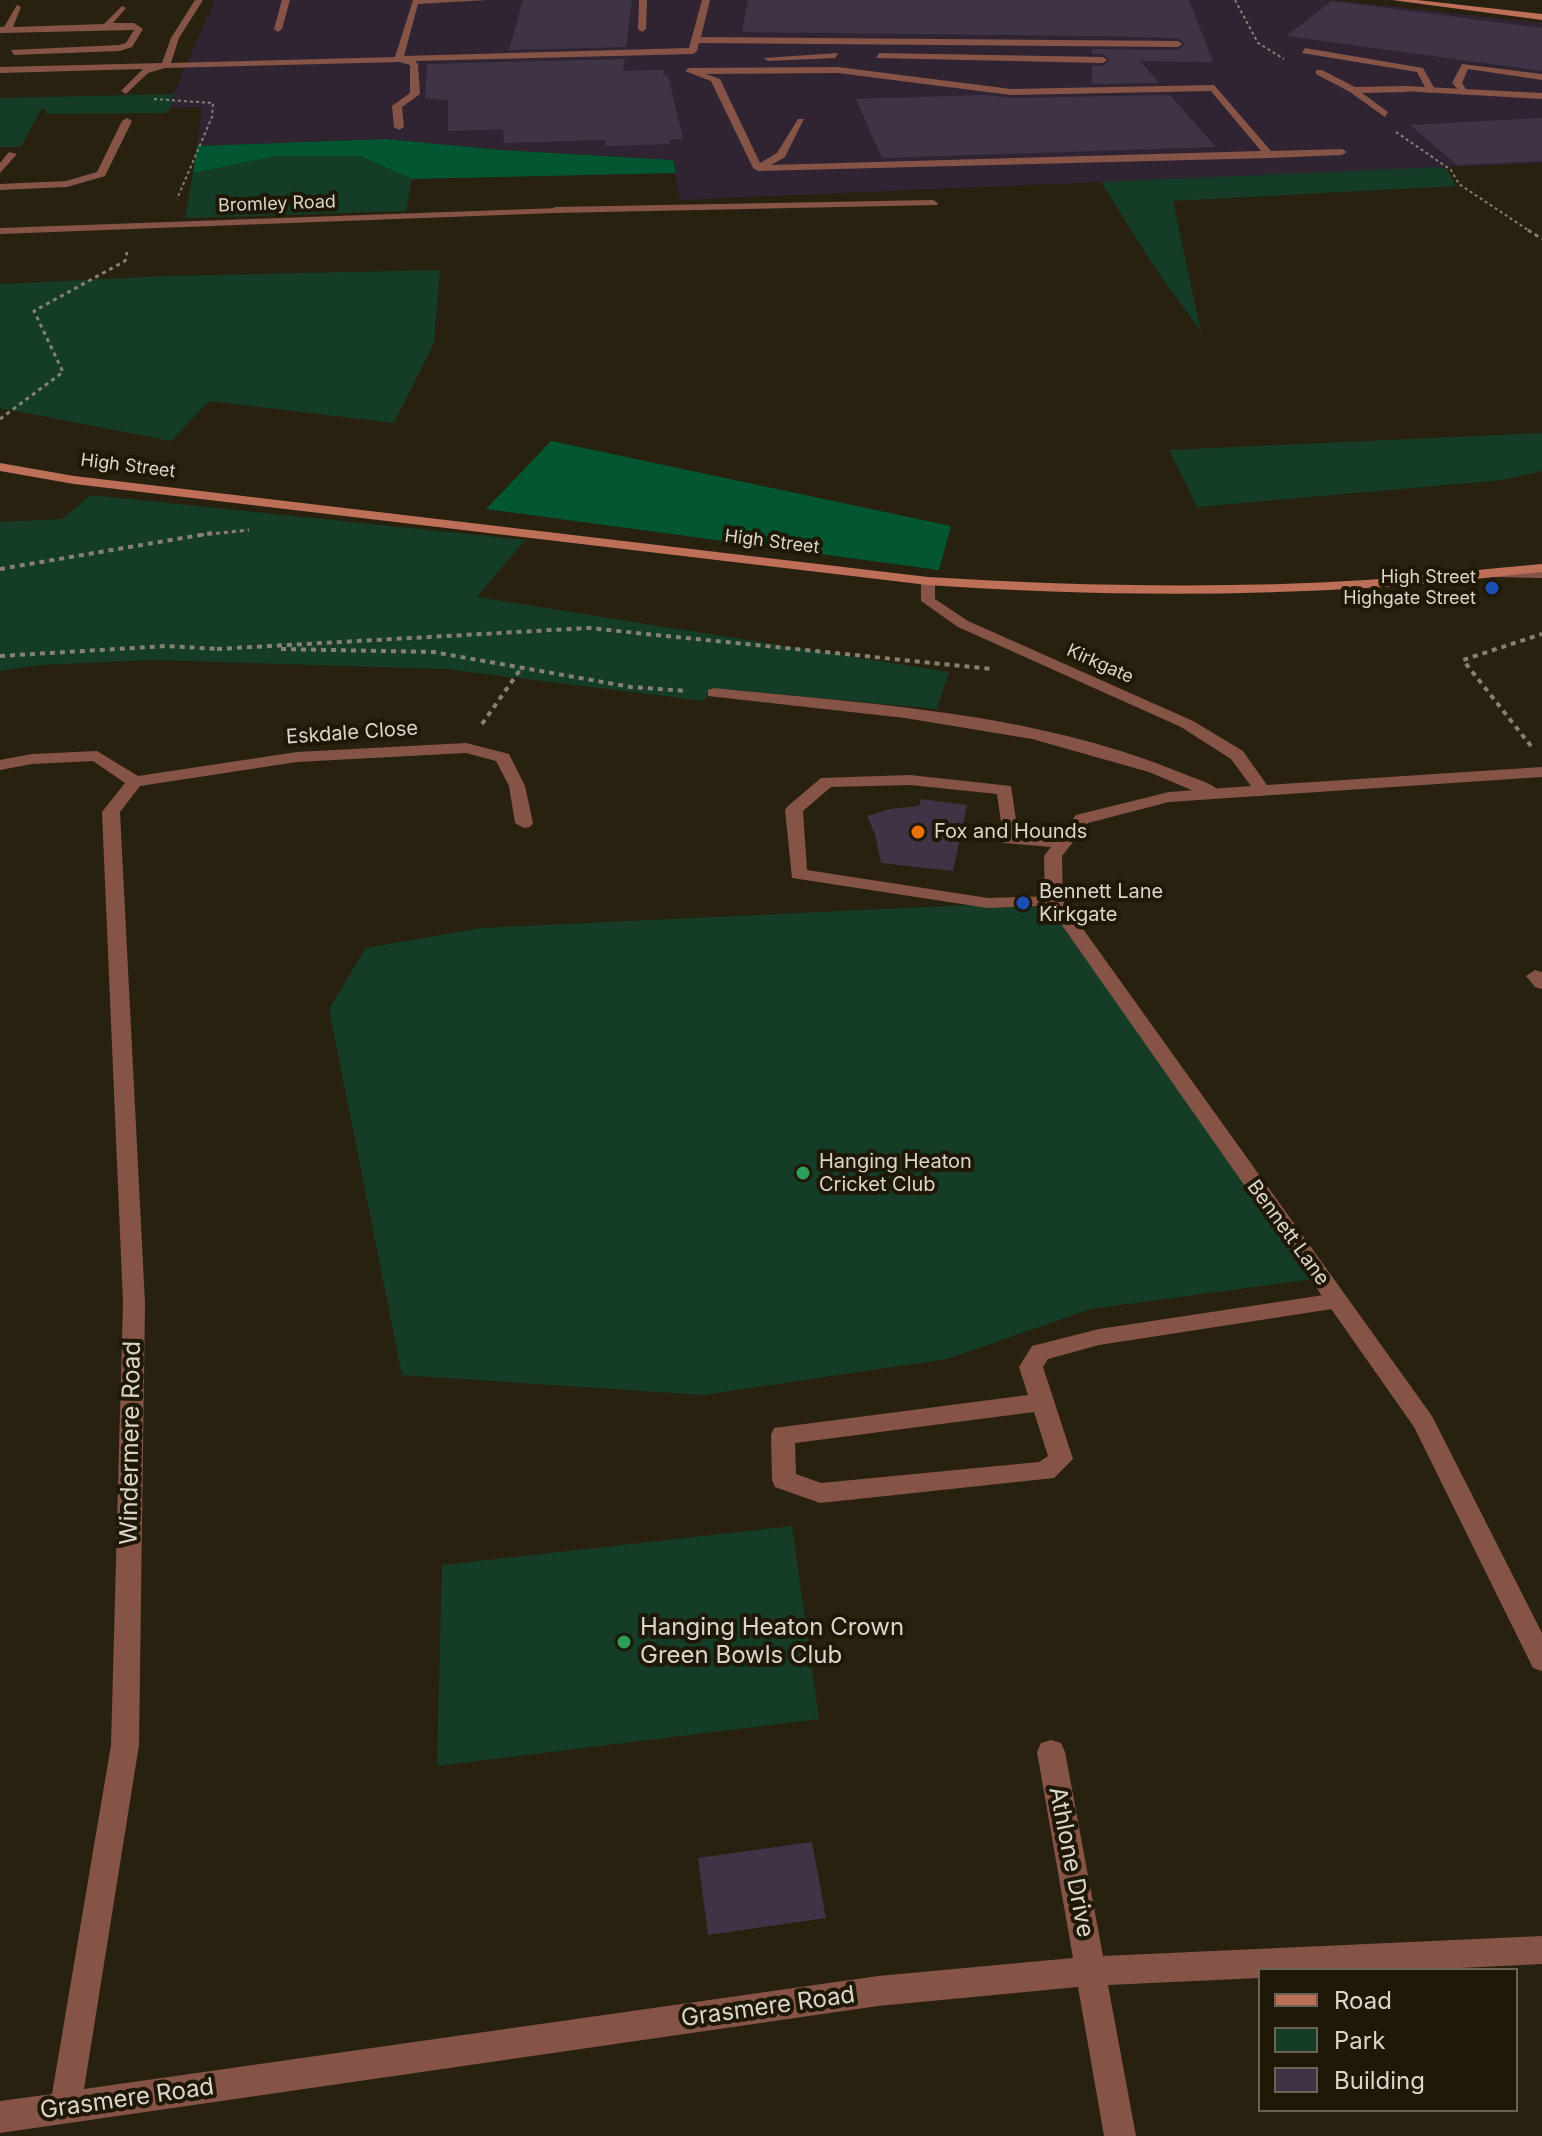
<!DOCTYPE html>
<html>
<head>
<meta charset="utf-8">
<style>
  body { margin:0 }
  #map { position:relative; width:1542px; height:2136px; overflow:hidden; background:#282110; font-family:Inter,sans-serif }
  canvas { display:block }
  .legend { position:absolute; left:1258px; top:1968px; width:260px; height:144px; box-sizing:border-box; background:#1f1807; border:2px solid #6a6455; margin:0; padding:10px 14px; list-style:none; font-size:24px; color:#dad6cb }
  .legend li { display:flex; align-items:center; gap:16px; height:40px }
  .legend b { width:40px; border:2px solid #6a6455 }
</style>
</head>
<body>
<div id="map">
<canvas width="1542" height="2136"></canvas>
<ul class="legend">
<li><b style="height:10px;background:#bd6f58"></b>Road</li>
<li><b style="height:22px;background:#143c27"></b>Park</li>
<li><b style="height:22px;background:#3f3445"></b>Building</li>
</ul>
</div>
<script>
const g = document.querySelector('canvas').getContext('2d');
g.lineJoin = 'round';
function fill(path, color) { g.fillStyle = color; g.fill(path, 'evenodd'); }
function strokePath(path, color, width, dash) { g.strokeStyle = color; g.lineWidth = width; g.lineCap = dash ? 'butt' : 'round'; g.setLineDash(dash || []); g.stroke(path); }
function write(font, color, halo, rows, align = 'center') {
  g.font = font + ' Inter,sans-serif'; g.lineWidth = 8; g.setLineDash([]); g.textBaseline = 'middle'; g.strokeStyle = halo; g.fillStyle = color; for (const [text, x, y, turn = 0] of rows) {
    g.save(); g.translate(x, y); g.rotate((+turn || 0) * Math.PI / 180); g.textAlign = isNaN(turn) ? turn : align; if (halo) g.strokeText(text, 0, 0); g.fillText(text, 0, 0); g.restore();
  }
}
const industrial = new Path2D(`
  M215 0H1332L1542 23V163L680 200 673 160 501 150 386 139 197 146 202 107 171 108 173 94Z`);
const green = new Path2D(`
  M173 94 171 108 165 113 46 114V109H41L21 147H0V98Z
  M277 156H360L412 179 406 211 185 218 193 173Z
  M1442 167 1448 171 1456 186 1173 201 1201 332 1155 268 1101 182Z
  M440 270 434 343 394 423 209 401 171 441 0 408V284L167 276Z
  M1542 433V471L1503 480 1197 507 1169 450Z
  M91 495 525 540 477 597 949 672 937 709 712 688 704 701 445 669 155 660 40 665 0 671V522L62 519Z
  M1054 901 1321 1278 1091 1309 947 1359 703 1395 402 1375 329 1009 366 948 481 928Z
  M792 1526 819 1719 437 1766 442 1565Z`);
const forest = new Path2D(`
  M386 139 501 150 673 160 676 173 412 179 360 156H277L193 173 197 146Z
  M551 441 951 526 939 570 486 509Z`);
const building = new Path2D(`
  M523 0H632L626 47 509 50Z
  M748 0H1189L1213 62 1140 61 1159 83 1092 84V66H1103L1110 60 1103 54H1092V49L1178 50 1185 44 1178 38 1092 36 742 32Z
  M1332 1 1542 28V71L1286 36Z
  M625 59 623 71 663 70 664 75H668L683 139 669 140 670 144 606 146 605 140 504 143 503 129 448 131V100L425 98 427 64Z
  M986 95 1011 98 1170 95 1216 147 882 158 856 99Z
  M1542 118V161L1457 165 1410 125Z
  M921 799 967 805 953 871 881 863 875 834 867 816 890 809 919 806Z
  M812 1842 826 1918 708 1935 698 1858Z`);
const pathFar2 = new Path2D(`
  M1235 0 1258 43 1284 59
  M154 99 213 103 212 117 177 199
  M1396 132 1451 170 1459 184 1531 232`);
const pathFar1 = new Path2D(`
  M1528 230 1542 239
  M0 419 63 372 34 311 125 261 127 252
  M200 535 249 530`);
const path = new Path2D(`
  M0 569 212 533
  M217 649 588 628 992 669
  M281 649 433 652 631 687 687 691
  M0 656 166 646 219 649
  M482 724 522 667
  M1531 746 1463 660 1542 634`);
const lane = new Path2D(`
  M195 0H203L179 38 171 63 395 57 413 0H487L418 4 404 56 689 48 702 0H710L701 37 1178 41 1182 44 1178 47 699 43 697 51 693 54 415 61 418 64 420 94 402 107 404 127 399 130 394 127 392 106 410 93V65L400 62 165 68 148 73 126 94 121 91 143 69 0 73V67L162 63 171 38Z
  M282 0H290L282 29 278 32 274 29Z
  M639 0H647L646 29 642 32 638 29Z
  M17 5 21 7 13 27 104 24 122 6 126 8 113 23H134L143 29 132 47 120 51 14 55 11 50 119 45 126 43 134 30 0 33V27H4Z
  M1305 48 1423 68 1436 91 1428 93 1417 72 1302 53Z
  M838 53 835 58 768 61 764 58Z
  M879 53 1103 57 1107 60 1103 63 876 58Z
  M1462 64 1542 74V80L1468 69 1462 83 1468 92 1463 95 1452 83Z
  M838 67 1011 89 1214 85 1271 151 1342 149 1347 152 1342 155 1269 158 758 171 753 168 711 81 685 71 689 68ZM838 73 1011 95 1211 91 1261 151 771 165 785 157 804 119H798L777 153 760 163 720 79 706 74Z
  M1316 70H1322L1355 87 1406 86 1411 89 1406 92 1362 93 1388 112 1385 117 1350 92 1316 74Z
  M933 200 938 203 937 205 555 213 550 210 555 207Z
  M714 688C869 704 1033 712 1179 772 1193 778 1213 783 1222 793L1214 798 1208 797 1149 772 1032 739 905 718 708 696V690Z
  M910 775 1011 786 1018 834 1063 838 1072 843 1063 848 1004 843 997 794 910 785 831 787 803 811 807 870 988 898 1054 896 1063 901 1060 905 988 908 792 878 785 810 788 806 821 778Z
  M1337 1293 1345 1295 1348 1301 1345 1307 1099 1345 1048 1359 1043 1367 1073 1459 1054 1478 820 1503 775 1487 772 1480 771 1435 774 1428 1028 1395 1019 1367 1032 1346 1099 1329ZM1034 1412 1048 1456 1039 1462 821 1483 796 1474 795 1443Z`);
const street = new Path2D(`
  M1406 86 1542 93V99L1403 91Z
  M127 118 132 121 105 176 67 187 0 190V184L66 181 97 172 122 121Z
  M9 152 17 154 0 173V163Z
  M559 208V212L555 213 0 234V228Z
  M1499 570H1542V578L1494 577 1492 574Z
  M928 577 935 581V599L968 621 1193 721 1243 751 1267 785 1542 767V777L1169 802 1088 823 1062 856 1063 901 1432 1416 1542 1633V1671L1533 1668 1414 1427 1045 901 1044 856 1076 815 1169 792 1251 786 1231 759 1181 727 958 627 921 601V581Z
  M466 743 509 754 525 786 533 823 530 827 524 828 515 823 509 786 496 761 466 753 297 762 140 786 120 812 145 1303 139 1745 84 2089 878 1976 1073 1958 1037 1752 1041 1743 1051 1740 1061 1743 1065 1752 1103 1956 1542 1936V1964L1420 1970H1260V1978L1108 1985 1136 2136H1104L1078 1987 878 2006 0 2133V2101L52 2094 111 1745 123 1303 102 812 125 783 93 761 32 764 0 770V760L32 754 97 751 138 776 297 752Z
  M1535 970 1542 972V989L1535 987 1526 976Z`);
const secondary = new Path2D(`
  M1392 0H1417L1542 14V20Z
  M0 463 74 476 928 577C1073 586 1221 589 1366 580 1425 576 1483 569 1542 564V572C1483 578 1425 585 1366 588 1221 597 1073 595 928 585L74 484 0 471Z`);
const markers = [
  [1492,588,8,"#1a4fb4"],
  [918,832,8,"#e8710a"],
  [1023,903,8,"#1a4fb4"],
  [803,1173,8,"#2e9e5b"],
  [624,1642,8,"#2e9e5b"]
];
const farStreetnames = [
  ["Bromley Road",277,204,-2],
  ["High Street",128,466,7],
  ["High Street",772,542,7],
  ["Kirkgate",1100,664,24]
];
const farPoinames = [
  ["High Street",1476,578],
  ["Highgate Street",1476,599]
];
const streetNames = [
  ["Eskdale Close",352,733,-4],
  ["Bennett Lane",1288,1233,54]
];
const poiNames = [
  ["Fox and Hounds",934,832],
  ["Bennett Lane",1039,892],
  ["Kirkgate",1039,915],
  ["Hanging Heaton",819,1162],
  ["Cricket Club",819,1185]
];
const nearStreetnames = [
  ["Windermere Road",131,1443,-89],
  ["Athlone Drive",1071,1862,79],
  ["Grasmere Road",768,2007,-8],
  ["Grasmere Road",127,2099,-8]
];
const nearPoinames = [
  ["Hanging Heaton Crown",640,1628],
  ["Green Bowls Club",640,1656]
];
fill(industrial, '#312432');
fill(green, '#143c27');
fill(forest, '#025732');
fill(building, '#3f3445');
strokePath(pathFar2, '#868173', 2, [3, 3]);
strokePath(pathFar1, '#868173', 3, [4, 4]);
strokePath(path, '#868173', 4, [5, 5]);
fill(lane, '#855446');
fill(street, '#855446');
fill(secondary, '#bd6f58');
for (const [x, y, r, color] of markers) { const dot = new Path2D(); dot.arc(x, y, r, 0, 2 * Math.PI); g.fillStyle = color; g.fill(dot); strokePath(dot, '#1f1807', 3); }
write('18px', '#dad6cb', '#1f1807', farStreetnames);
write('18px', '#dad6cb', '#1f1807', farPoinames, 'right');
write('20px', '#dad6cb', '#1f1807', streetNames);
write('20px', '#dad6cb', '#1f1807', poiNames, 'left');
write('24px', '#dad6cb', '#1f1807', nearStreetnames);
write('24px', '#dad6cb', '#1f1807', nearPoinames, 'left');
</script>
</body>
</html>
